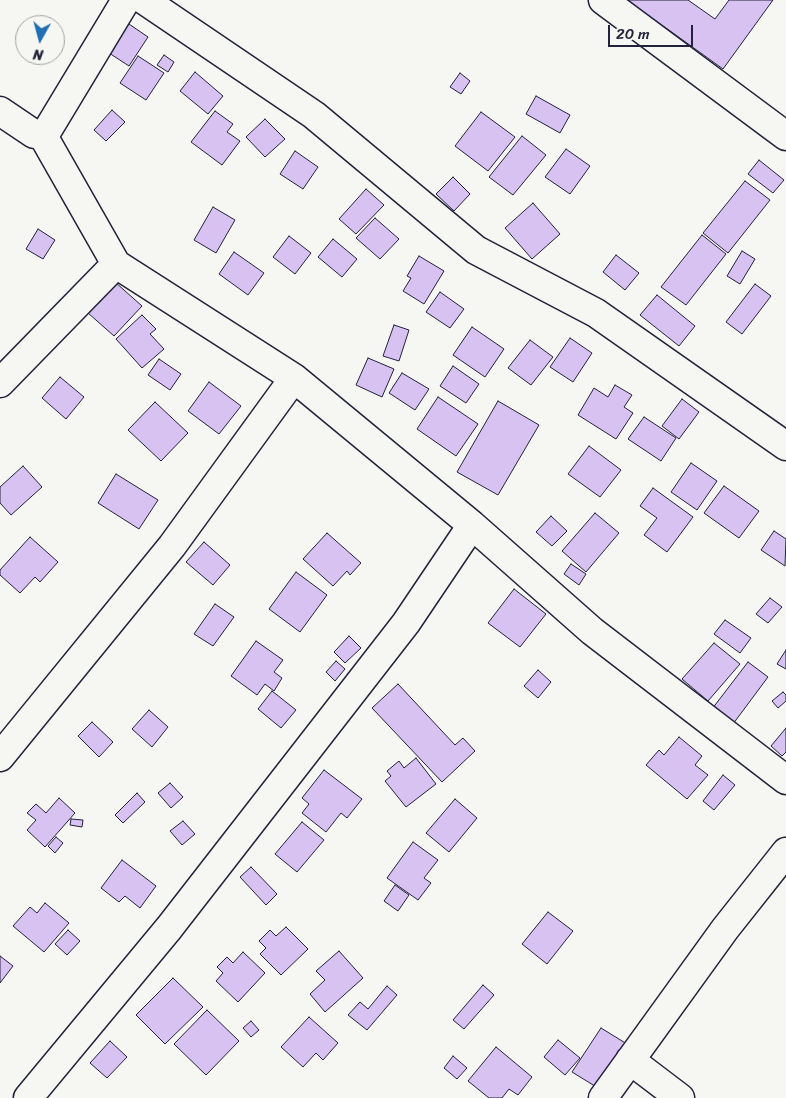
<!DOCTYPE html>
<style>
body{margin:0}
#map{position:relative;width:786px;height:1098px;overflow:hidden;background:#f6f6f2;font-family:Sriracha,sans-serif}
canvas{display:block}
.north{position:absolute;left:15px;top:15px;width:50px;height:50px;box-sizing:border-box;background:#f6f6f2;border:1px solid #a1a1a9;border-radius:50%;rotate:187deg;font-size:14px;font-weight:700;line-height:20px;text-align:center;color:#22223b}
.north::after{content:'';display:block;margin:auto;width:18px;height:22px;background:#1f6fb2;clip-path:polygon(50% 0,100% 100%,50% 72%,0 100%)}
.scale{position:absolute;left:608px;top:25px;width:85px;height:22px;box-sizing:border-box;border:2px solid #22223b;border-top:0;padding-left:6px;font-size:15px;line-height:18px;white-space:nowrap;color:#22223b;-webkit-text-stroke:4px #f6f6f2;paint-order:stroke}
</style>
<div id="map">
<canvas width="786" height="1098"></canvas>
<div class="north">N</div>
<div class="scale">20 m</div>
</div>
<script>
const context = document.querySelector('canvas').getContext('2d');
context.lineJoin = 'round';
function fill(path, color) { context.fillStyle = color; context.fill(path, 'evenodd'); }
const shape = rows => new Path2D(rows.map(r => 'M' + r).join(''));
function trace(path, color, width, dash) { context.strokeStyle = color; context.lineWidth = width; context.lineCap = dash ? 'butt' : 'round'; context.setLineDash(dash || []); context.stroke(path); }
const building = shape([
 [627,0,688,0,715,19,729,0,773,0,723,69,627,0],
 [126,22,148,37,129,66,106,51,126,22],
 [164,55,174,62,168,72,157,65,164,55],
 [138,56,164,73,146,100,120,83,138,56],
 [195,72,223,96,208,114,180,91,195,72],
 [460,73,470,81,461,94,450,87,460,73],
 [536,96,570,115,560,133,526,114,536,96],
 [112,110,125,122,106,141,94,130,112,110],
 [215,111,233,124,227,132,240,141,222,165,191,142,215,111],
 [481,112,515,137,488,171,455,146,481,112],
 [265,119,285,139,265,157,246,137,265,119],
 [522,136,546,155,513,195,489,177,522,136],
 [566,149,590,166,570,194,545,177,566,149],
 [295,151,318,167,303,189,280,174,295,151],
 [759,160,784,180,773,193,748,174,759,160],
 [453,177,470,194,454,211,436,194,453,177],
 [745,181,770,200,728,253,703,233,745,181],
 [366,189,384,205,356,234,339,219,366,189],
 [533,203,560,234,532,259,505,228,533,203],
 [213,207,235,220,216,253,194,240,213,207],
 [375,218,399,239,380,259,356,238,375,218],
 [38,229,55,240,43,259,26,249,38,229],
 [702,235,726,254,686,305,661,287,702,235],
 [289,236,311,253,295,274,273,257,289,236],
 [333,239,357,259,342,277,318,257,333,239],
 [742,251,755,259,740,284,727,276,742,251],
 [234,252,264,273,248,295,219,274,234,252],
 [616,255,639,273,625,290,603,272,616,255],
 [419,256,444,271,424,304,403,291,411,278,407,276,419,256],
 [115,282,142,306,114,336,88,313,115,282],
 [755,284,771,296,742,334,726,322,755,284],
 [440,292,464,309,450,328,426,312,440,292],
 [657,295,695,326,679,346,640,315,657,295],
 [142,315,156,329,150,334,164,349,142,368,116,339,142,315],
 [394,325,409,330,399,361,383,356,394,325],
 [472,327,504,349,485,377,453,355,472,327],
 [570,338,592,353,573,382,550,367,570,338],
 [530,340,553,357,531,385,508,368,530,340],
 [368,358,394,369,382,397,356,385,368,358],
 [159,359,181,374,170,390,148,375,159,359],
 [453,366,479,384,466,403,440,386,453,366],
 [402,373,429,389,415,410,389,393,402,373],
 [60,377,84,397,66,419,42,398,60,377],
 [209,382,241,406,219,434,188,411,209,382],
 [615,385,632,395,624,407,633,413,616,439,578,415,594,388,608,397,615,385],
 [438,397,478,424,456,456,417,429,438,397],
 [682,399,699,412,679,439,662,426,682,399],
 [498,401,539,425,498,495,457,472,498,401],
 [155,402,188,433,161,461,128,430,155,402],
 [644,417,676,438,661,461,628,439,644,417],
 [589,446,621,470,600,497,568,474,589,446],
 [691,463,717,481,697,510,671,492,691,463],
 [23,466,42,487,11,515,0,503,0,487,23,466],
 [116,474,158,500,139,529,98,503,116,474],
 [724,486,759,511,739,538,704,513,724,486],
 [653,488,693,517,667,552,644,535,657,518,640,506,653,488],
 [595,513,619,533,586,572,562,551,595,513],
 [551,516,567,531,552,546,536,532,551,516],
 [774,531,786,539,785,566,761,550,774,531],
 [327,533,361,563,350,575,347,571,333,586,303,559,327,533],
 [30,537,58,562,40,582,35,577,20,593,0,575,0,570,30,537],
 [204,542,230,565,213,585,186,562,204,542],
 [571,564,586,574,579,585,564,574,571,564],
 [296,572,327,595,300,632,269,609,296,572],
 [514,589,546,614,520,647,488,623,514,589],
 [770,598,782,607,768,623,756,614,770,598],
 [215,604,234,617,213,646,194,634,215,604],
 [725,620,751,638,740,653,714,634,725,620],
 [349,636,361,648,345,663,334,652,349,636],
 [256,641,283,660,274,672,282,678,274,691,265,684,257,695,231,676,256,641],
 [714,643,740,664,708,701,682,679,714,643],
 [786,650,786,669,777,664,786,650],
 [336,661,345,669,335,681,326,672,336,661],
 [748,662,768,677,733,724,712,709,748,662],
 [538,670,551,682,538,698,524,686,538,670],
 [398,684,455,745,463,738,475,751,442,782,372,708,398,684],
 [272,691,296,710,281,728,258,709,272,691],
 [783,692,786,695,786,701,778,708,772,701,783,692],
 [149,710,168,727,152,747,132,729,149,710],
 [92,722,113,742,99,757,78,736,92,722],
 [786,728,786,752,782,756,771,746,786,728],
 [679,737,702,756,695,765,708,775,687,799,646,765,659,750,664,755,679,737],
 [416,758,436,784,406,807,385,781,391,776,387,771,399,761,404,768,416,758],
 [324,770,362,799,347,818,341,813,326,832,302,813,309,804,302,798,324,770],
 [723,775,735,785,714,810,703,801,723,775],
 [170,783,183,797,171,808,158,793,170,783],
 [137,793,145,802,123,823,115,815,137,793],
 [59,798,75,813,45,847,27,830,36,820,27,813,36,804,46,813,59,798],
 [455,799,477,818,449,852,426,833,455,799],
 [71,819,83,820,82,827,70,825,71,819],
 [183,821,195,834,182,845,170,831,183,821],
 [302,822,324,840,297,872,275,854,302,822],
 [56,837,63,843,55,853,48,846,56,837],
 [413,842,438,860,424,878,431,883,418,900,387,878,413,842],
 [122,860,156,886,140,908,125,896,119,902,101,888,122,860],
 [251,867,277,894,266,905,240,877,251,867],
 [395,885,409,895,398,911,384,901,395,885],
 [45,903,69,923,44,952,13,926,30,907,37,913,45,903],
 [548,912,573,931,547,964,522,944,548,912],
 [286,927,308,949,281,975,260,954,266,948,259,941,270,930,276,936,286,927],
 [68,930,80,941,67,955,55,944,68,930],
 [339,951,363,978,325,1012,310,994,325,980,316,971,339,951],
 [243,952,265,973,238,1002,216,981,223,973,217,967,227,957,233,963,243,952],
 [0,956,13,966,0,983,0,956],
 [173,978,203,1007,165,1044,136,1015,173,978],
 [483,985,494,995,464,1029,453,1020,483,985],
 [387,986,397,995,367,1030,348,1015,360,1002,368,1009,387,986],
 [207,1010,239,1041,206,1075,174,1044,207,1010],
 [309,1017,338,1043,323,1060,316,1053,303,1067,281,1047,309,1017],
 [251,1021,259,1030,251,1037,243,1028,251,1021],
 [601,1028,627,1044,598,1088,572,1072,601,1028],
 [558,1040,580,1058,565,1075,544,1057,558,1040],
 [110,1041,127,1057,107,1078,90,1063,110,1041],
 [496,1047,532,1077,518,1095,509,1089,502,1098,489,1098,468,1081,496,1047],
 [453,1056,467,1068,457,1079,444,1068,453,1056]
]);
const street = shape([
 [144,0,314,115,476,250,596,313,786,446],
 [603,0,786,136],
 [0,111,34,134,42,134,47,131,126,0],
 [42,134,116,264,294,378,472,525,592,631,786,780],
 [0,383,116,264],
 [0,757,172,546,294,378],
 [630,1060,680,1098],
 [28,1098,169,928,406,623,472,525],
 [603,1098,725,929,786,852]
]);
fill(building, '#d8c2f2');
trace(building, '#22223b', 1);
trace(street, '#22223b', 31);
trace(street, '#f6f6f2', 28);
</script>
